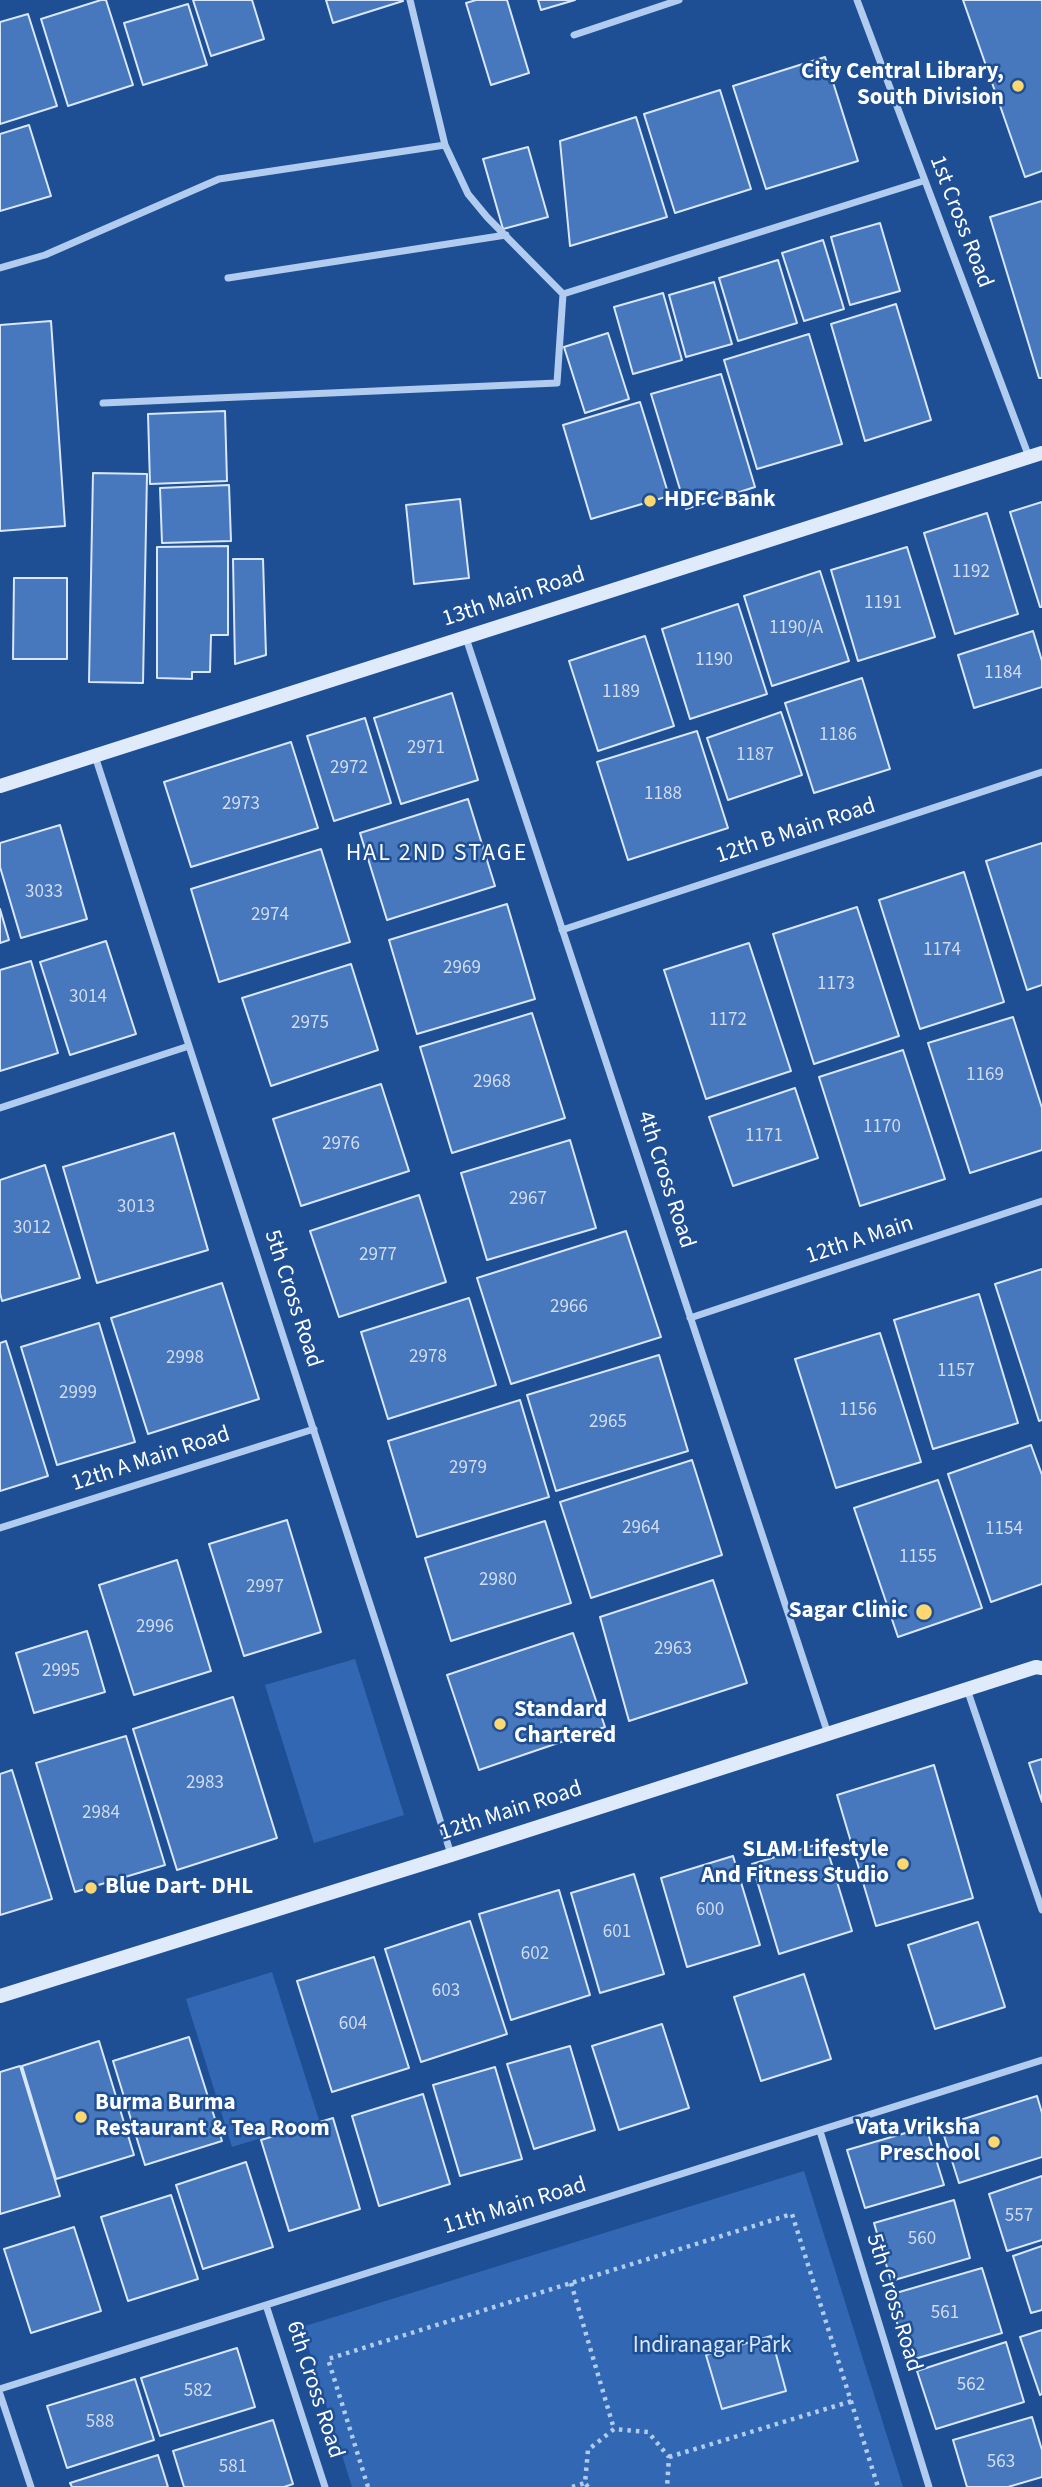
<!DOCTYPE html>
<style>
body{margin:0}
canvas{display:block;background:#1e4f95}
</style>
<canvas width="1042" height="2487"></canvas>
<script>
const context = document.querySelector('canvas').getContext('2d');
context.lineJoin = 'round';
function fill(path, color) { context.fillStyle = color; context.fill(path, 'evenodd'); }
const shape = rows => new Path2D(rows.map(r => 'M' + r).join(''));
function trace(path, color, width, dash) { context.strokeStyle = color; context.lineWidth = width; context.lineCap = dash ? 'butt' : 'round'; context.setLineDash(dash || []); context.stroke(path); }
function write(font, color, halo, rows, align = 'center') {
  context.font = font + ' "Source Sans 3",sans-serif'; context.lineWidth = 5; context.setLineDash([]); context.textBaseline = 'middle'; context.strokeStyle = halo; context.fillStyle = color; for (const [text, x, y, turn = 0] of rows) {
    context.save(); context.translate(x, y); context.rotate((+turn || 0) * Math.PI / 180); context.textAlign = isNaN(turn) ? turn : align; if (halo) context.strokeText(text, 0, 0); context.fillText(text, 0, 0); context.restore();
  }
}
const green = shape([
 [355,1659,404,1815,314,1843,265,1685],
 [272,1972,319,2120,232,2147,186,1999],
 [804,2171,903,2487,352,2487,302,2327]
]);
const building = shape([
 [101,0,106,0,133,85,68,106,41,19,101,0],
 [193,0,252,0,264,39,211,56,193,0],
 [326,0,402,0,403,1,333,23,326,0],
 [476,0,507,0,529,73,491,85,466,3,476,0],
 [538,0,575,0,541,10,538,0],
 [963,0,1042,0,1042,171,1025,177,963,0],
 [188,4,207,65,143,85,124,23,188,4],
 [28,14,57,106,0,124,0,22,28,14],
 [825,57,858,161,766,189,733,86,825,57],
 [720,90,751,189,675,213,644,114,720,90],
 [636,117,667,217,570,246,560,141,636,117],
 [29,125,51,196,0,211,0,134,29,125],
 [528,147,548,217,503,229,483,159,528,147],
 [1042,201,1042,378,1039,378,990,217,1042,201],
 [880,223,900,291,850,305,831,237,880,223],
 [823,240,844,309,804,321,782,253,823,240],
 [778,260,797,323,738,341,719,278,778,260],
 [714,282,732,344,686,357,669,295,714,282],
 [663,293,682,360,633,374,614,307,663,293],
 [896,304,931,420,865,441,831,324,896,304],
 [51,321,65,526,0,531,0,325,51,321],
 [608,333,629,399,585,413,564,347,608,333],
 [809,334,842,444,757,469,724,360,809,334],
 [721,374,755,487,686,509,651,394,721,374],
 [640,402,669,496,591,519,563,425,640,402],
 [225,411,227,481,150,484,148,414,225,411],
 [93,473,147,474,143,683,89,682,93,473],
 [229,485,231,541,162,543,160,488,229,485],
 [460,499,469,578,414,584,406,505,460,499],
 [1042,502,1042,607,1040,607,1010,512,1042,502],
 [987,513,1018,614,955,634,924,533,987,513],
 [228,546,228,635,211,635,210,672,192,672,192,679,157,678,157,547,228,546],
 [907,547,935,637,858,661,831,570,907,547],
 [233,559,263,559,266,655,235,664,233,559],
 [820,571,849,661,772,686,744,596,820,571],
 [14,578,67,578,67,659,13,659,14,578],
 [738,604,767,694,690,719,662,629,738,604],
 [1033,631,1042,661,1042,687,974,708,958,655,1033,631],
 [645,636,674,726,598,751,569,661,645,636],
 [862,678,890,769,814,793,785,703,862,678],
 [452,693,478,780,401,804,374,718,452,693],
 [781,712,802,775,728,800,707,738,781,712],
 [365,718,391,803,334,821,307,736,365,718],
 [697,731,728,828,628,860,597,762,697,731],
 [291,742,318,828,191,867,164,782,291,742],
 [468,799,495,886,387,920,360,833,468,799],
 [60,825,87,919,21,938,0,867,0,843,60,825],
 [1042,843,1042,985,1027,990,986,861,1042,843],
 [321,849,350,942,219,982,191,889,321,849],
 [964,872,1004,1002,920,1029,879,900,964,872],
 [507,904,535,999,417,1034,389,940,507,904],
 [857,907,899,1036,814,1064,773,934,857,907],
 [0,909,9,940,0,943,0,909],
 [106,941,136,1034,70,1055,40,962,106,941],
 [749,943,791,1071,706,1099,664,970,749,943],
 [31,961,58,1053,0,1071,0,970,31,961],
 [351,964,378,1050,271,1086,242,998,351,964],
 [532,1013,565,1118,452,1153,420,1047,532,1013],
 [1013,1017,1042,1108,1042,1150,970,1173,928,1043,1013,1017],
 [903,1050,945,1179,860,1206,819,1077,903,1050],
 [381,1084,409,1171,301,1206,273,1119,381,1084],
 [795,1088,818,1158,733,1186,709,1117,795,1088],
 [174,1133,208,1250,97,1283,63,1167,174,1133],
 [570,1140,596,1228,487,1260,461,1173,570,1140],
 [45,1165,80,1278,2,1301,0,1293,0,1180,45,1165],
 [419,1195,446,1282,339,1317,310,1231,419,1195],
 [626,1231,661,1337,511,1384,477,1278,626,1231],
 [1042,1269,1042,1420,1039,1421,995,1284,1042,1269],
 [222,1283,259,1399,148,1434,111,1318,222,1283],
 [979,1294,1018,1423,933,1449,894,1320,979,1294],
 [469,1298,496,1385,388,1419,361,1332,469,1298],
 [99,1323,135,1442,57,1465,21,1347,99,1323],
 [880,1333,921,1462,836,1488,795,1359,880,1333],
 [6,1341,48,1476,0,1491,0,1343,6,1341],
 [659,1355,688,1451,556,1491,527,1395,659,1355],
 [520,1400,549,1497,417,1537,388,1441,520,1400],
 [1031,1445,1042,1475,1042,1584,991,1602,948,1474,1031,1445],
 [692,1460,722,1555,591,1598,560,1502,692,1460],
 [938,1480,982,1608,898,1637,854,1508,938,1480],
 [287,1520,321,1632,244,1656,209,1544,287,1520],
 [545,1521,571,1603,451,1641,425,1558,545,1521],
 [177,1560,211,1671,134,1695,99,1585,177,1560],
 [713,1580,747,1683,629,1721,600,1617,713,1580],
 [87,1631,105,1692,34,1713,16,1653,87,1631],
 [573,1633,605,1727,479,1770,447,1675,573,1633],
 [233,1697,277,1838,177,1870,133,1729,233,1697],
 [126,1736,165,1865,75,1892,36,1763,126,1736],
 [1042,1759,1042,1802,1029,1763,1042,1759],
 [934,1765,973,1898,876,1926,837,1795,934,1765],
 [12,1770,52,1899,0,1915,0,1774,12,1770],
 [825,1842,852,1931,779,1954,752,1864,825,1842],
 [733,1856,760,1945,687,1967,661,1878,733,1856],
 [634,1874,664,1974,600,1993,571,1893,634,1874],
 [559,1890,590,1995,511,2020,479,1914,559,1890],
 [470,1921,507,2034,421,2062,385,1949,470,1921],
 [978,1922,1005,2007,935,2029,908,1945,978,1922],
 [374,1957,409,2068,332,2092,297,1981,374,1957],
 [804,1974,831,2059,761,2081,734,1997,804,1974],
 [662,2024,689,2108,619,2130,592,2046,662,2024],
 [189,2037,222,2141,145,2165,113,2061,189,2037],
 [99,2041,134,2155,56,2179,22,2066,99,2041],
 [570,2046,595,2130,534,2149,507,2064,570,2046],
 [20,2066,60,2196,0,2214,0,2072,20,2066],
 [495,2067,522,2159,460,2176,433,2085,495,2067],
 [423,2094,450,2184,379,2206,352,2116,423,2094],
 [1037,2096,1042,2113,1042,2157,959,2183,941,2126,1037,2096],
 [333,2118,360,2209,289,2231,261,2140,333,2118],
 [926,2127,944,2185,865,2208,847,2150,926,2127],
 [246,2162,273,2247,203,2269,176,2185,246,2162],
 [1042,2176,1042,2240,1007,2251,989,2194,1042,2176],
 [171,2195,198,2279,128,2301,101,2217,171,2195],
 [954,2200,970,2258,891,2281,874,2223,954,2200],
 [74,2227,101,2311,31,2333,4,2249,74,2227],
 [1042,2246,1042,2310,1031,2313,1013,2256,1042,2246],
 [982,2268,1002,2333,908,2361,889,2295,982,2268],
 [1042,2330,1042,2394,1040,2395,1020,2337,1042,2330],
 [771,2336,786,2391,722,2409,706,2355,771,2336],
 [1006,2342,1024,2402,936,2429,917,2371,1006,2342],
 [237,2348,255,2407,160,2436,141,2378,237,2348],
 [135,2379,154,2440,67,2468,47,2406,135,2379],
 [1032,2417,1042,2450,1042,2477,1008,2487,967,2487,953,2440,1032,2417],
 [273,2420,293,2484,284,2487,184,2487,173,2451,273,2420],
 [158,2455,168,2487,72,2487,70,2483,158,2455]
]);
const path = shape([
 [571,2283,614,2429],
 [669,2457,852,2401],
 [368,2487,328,2359,792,2214,878,2487],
 [572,2487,585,2483],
 [588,2487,585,2483,588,2450,614,2429,648,2432,669,2457,667,2487]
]);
const street = shape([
 [410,0,445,145,468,194,487,217,563,294,923,181],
 [857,0,1029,457],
 [574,35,679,0],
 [0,268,45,255,219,179,445,145],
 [228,278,506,235],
 [103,403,557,383,563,294],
 [466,638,828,1734],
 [95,756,451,1854],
 [562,930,1042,772],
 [0,1108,189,1046],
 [690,1318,1042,1201],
 [0,1528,314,1429],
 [967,1689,1042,1910],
 [820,2131,929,2487],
 [266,2305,325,2487],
 [0,2389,1042,2060],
 [0,2394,31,2487]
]);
const secondary = shape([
 [0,786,1042,453],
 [0,1996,451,1855,1036,1667,1042,1668]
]);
const markers = [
 [1018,86,7,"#fdd871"],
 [650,501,7,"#fdd871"],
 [924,1612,9,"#fdd871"],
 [500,1724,7,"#fdd871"],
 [903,1864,7,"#fdd871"],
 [91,1888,7,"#fdd871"],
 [81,2117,7,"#fdd871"],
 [994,2142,7,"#fdd871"]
];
const numberNames = [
 ["1192",971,573],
 ["1191",883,604],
 ["1190/A",796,629],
 ["1190",714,661],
 ["1184",1003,674],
 ["1189",621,693],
 ["1186",838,736],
 ["2971",426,749],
 ["1187",755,756],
 ["2972",349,769],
 ["1188",663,795],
 ["2973",241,805],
 ["3033",44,893],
 ["2974",270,916],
 ["1174",942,951],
 ["2969",462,969],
 ["1173",836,985],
 ["3014",88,998],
 ["1172",728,1021],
 ["2975",310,1024],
 ["1169",985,1076],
 ["2968",492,1083],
 ["1170",882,1128],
 ["1171",764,1137],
 ["2976",341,1145],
 ["2967",528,1200],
 ["3013",136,1208],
 ["3012",32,1229],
 ["2977",378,1256],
 ["2966",569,1308],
 ["2978",428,1358],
 ["2998",185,1359],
 ["1157",956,1372],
 ["2999",78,1394],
 ["1156",858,1411],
 ["2965",608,1423],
 ["2979",468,1469],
 ["2964",641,1529],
 ["1154",1004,1530],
 ["1155",918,1558],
 ["2980",498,1581],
 ["2997",265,1588],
 ["2996",155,1628],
 ["2963",673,1650],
 ["2995",61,1672],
 ["2983",205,1784],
 ["2984",101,1814],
 ["600",710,1911],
 ["601",617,1933],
 ["602",535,1955],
 ["603",446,1992],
 ["604",353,2025],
 ["557",1019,2217],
 ["560",922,2240],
 ["561",945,2314],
 ["562",971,2386],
 ["582",198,2392],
 ["588",100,2423],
 ["563",1001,2463],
 ["581",233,2468]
];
const poiNames = [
 ["City Central Library,",1004,73],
 ["South Division",1004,99],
 ["HDFC Bank",664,501,"left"],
 ["Sagar Clinic",908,1612],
 ["Standard",514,1711,"left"],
 ["Chartered",514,1737,"left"],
 ["SLAM Lifestyle",889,1851],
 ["And Fitness Studio",889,1877],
 ["Blue Dart- DHL",105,1888,"left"],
 ["Burma Burma",95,2104,"left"],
 ["Restaurant & Tea Room",95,2130,"left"],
 ["Vata Vriksha",980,2129],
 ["Preschool",980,2155]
];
const streetNames = [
 ["1st Cross Road",960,222,69],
 ["13th Main Road",514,598,-18],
 ["12th B Main Road",796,832,-18],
 ["4th Cross Road",665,1180,72],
 ["12th A Main",860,1241,-18],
 ["5th Cross Road",292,1299,72],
 ["12th A Main Road",151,1460,-18],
 ["12th Main Road",511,1812,-18],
 ["11th Main Road",515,2207,-17],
 ["5th Cross Road",893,2303,73],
 ["6th Cross Road",314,2390,72]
];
const parkNames = [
 ["Indiranagar Park",712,2347]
];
const neighbourhoodNames = [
 ["HAL 2ND STAGE",437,855]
];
fill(green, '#3268b3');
fill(building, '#4777bc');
trace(building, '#d8e7fa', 2);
trace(path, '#b1ccef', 4.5, [3.5, 5]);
trace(street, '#b1ccef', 7);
trace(secondary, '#dfeafb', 14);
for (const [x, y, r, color] of markers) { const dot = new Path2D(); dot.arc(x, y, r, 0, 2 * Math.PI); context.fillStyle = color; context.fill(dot); trace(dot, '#1e4f95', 2.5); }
write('19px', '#d1ddee', null, numberNames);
write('bold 23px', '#fff', '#1e4f95', poiNames, 'right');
write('23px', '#fff', '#1e4f95', streetNames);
write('23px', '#d8e7fa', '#1e4f95', parkNames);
context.letterSpacing = '2px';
write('24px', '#fff', '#1e4f95', neighbourhoodNames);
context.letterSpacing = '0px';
</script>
